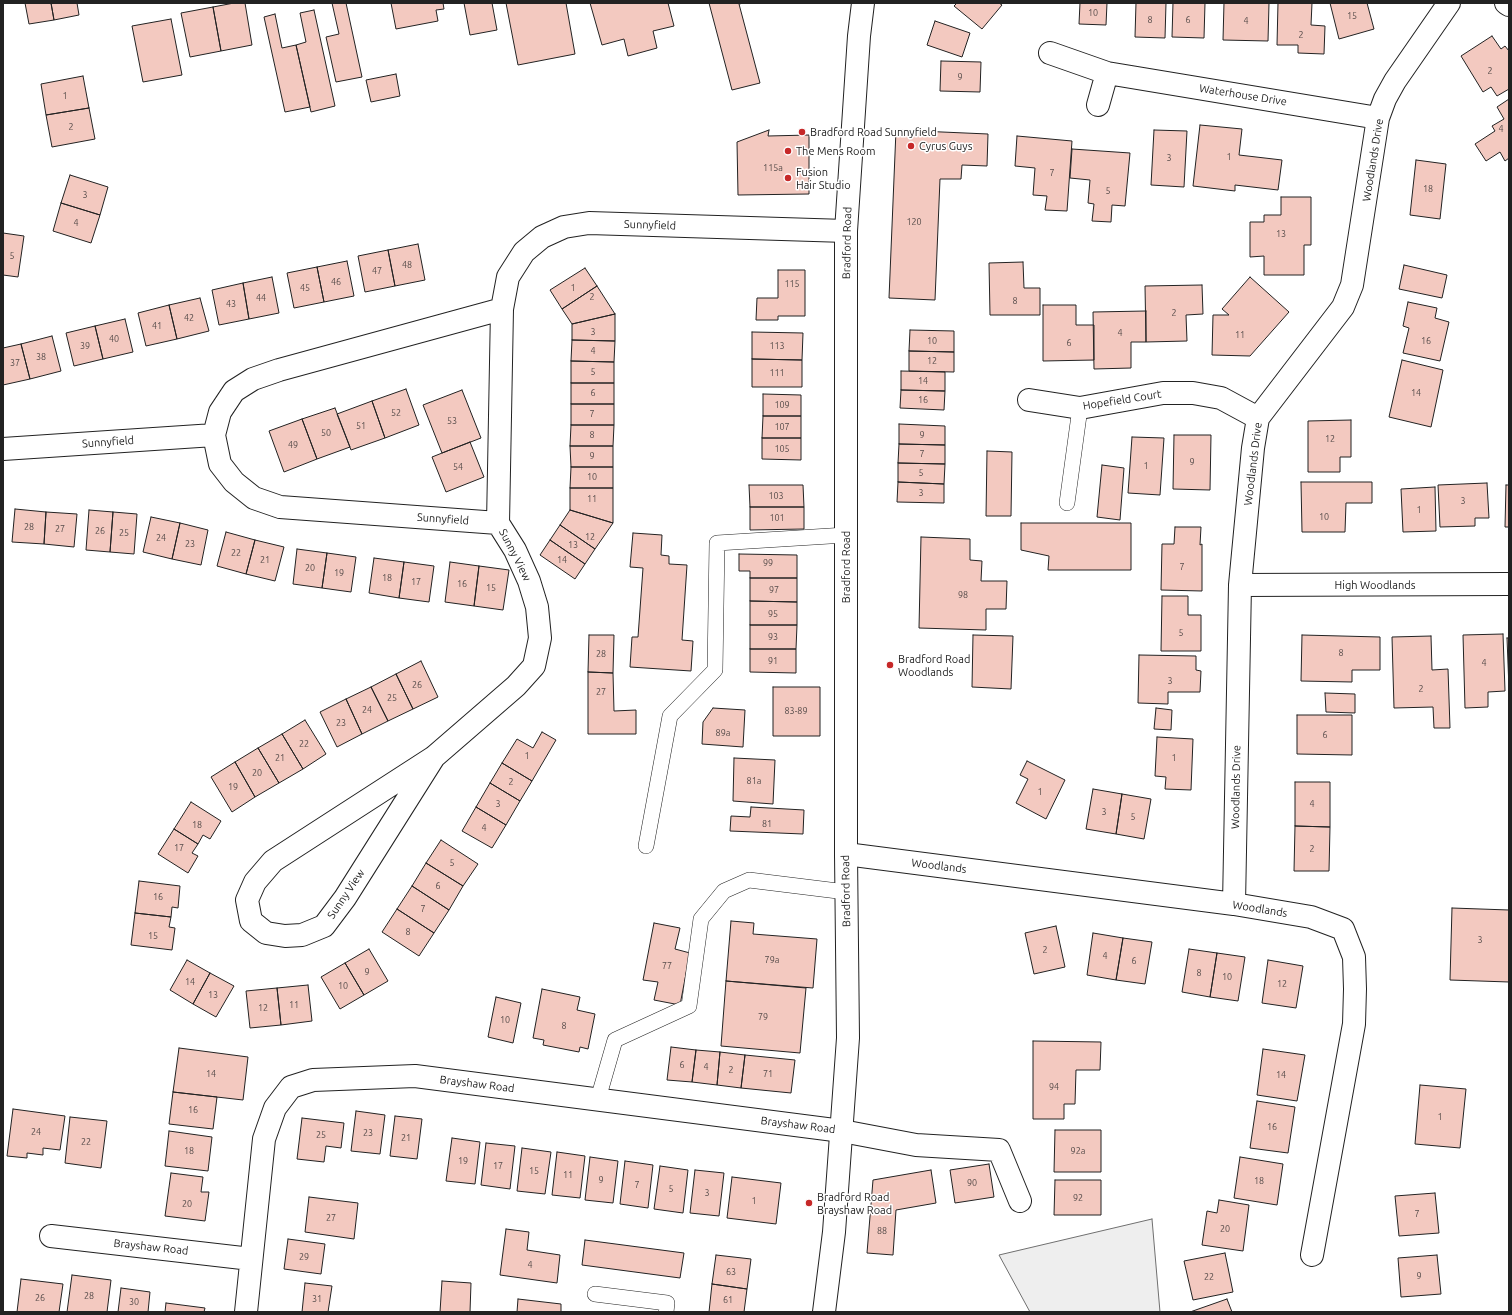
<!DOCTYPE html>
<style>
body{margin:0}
#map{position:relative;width:1512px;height:1315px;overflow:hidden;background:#fff;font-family:Ubuntu,sans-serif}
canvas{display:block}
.frame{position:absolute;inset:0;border:4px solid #222;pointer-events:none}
</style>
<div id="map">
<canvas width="1512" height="1315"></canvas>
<div class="frame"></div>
</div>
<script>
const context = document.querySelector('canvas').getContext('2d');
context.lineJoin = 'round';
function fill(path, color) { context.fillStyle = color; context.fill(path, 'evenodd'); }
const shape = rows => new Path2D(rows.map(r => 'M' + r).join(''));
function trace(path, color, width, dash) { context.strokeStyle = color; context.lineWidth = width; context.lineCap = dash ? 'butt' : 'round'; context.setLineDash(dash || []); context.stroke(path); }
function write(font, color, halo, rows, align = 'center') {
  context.font = font + ' Ubuntu,sans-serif'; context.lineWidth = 3; context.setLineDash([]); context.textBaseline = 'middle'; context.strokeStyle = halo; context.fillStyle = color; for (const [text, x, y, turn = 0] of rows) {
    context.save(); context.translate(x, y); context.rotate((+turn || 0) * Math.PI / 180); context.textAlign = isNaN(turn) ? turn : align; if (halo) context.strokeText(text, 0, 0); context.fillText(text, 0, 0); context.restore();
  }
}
const green = shape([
 [1152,1219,1160,1312,1030,1312,999,1255,1152,1219]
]);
const building = shape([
 [25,3,51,3,54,20,29,24,25,3],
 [51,3,77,3,79,15,54,20,51,3],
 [234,3,245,3,252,45,221,51,213,7,234,3],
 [332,3,346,3,362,77,336,82,326,37,339,34,332,3],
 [391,3,443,3,444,9,436,10,438,21,396,29,391,3],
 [464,3,492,3,497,30,470,35,464,3],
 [506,3,566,3,575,54,518,65,506,3],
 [590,3,668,3,674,26,653,31,657,48,628,56,624,39,602,45,590,3],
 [709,3,744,3,739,4,760,83,732,90,709,3],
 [957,3,999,3,1002,5,982,29,954,6,957,3],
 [1080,3,1107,3,1106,25,1079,24,1080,3],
 [1136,3,1166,3,1165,38,1135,37,1136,3],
 [1173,3,1205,3,1204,38,1172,37,1173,3],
 [1224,3,1269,3,1268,41,1223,40,1224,3],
 [1278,3,1312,3,1311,25,1325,26,1324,54,1298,53,1298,45,1277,45,1278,3],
 [1330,3,1367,3,1374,29,1339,39,1330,3],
 [213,7,221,51,190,57,181,13,213,7],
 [314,10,335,106,311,112,296,45,306,42,300,13,314,10],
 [275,14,282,48,296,45,310,107,285,112,264,17,275,14],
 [171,19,182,75,143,82,132,26,171,19],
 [935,21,970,33,962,57,927,45,935,21],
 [1492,36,1501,49,1505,46,1509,51,1509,89,1497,96,1491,87,1483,92,1461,56,1492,36],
 [941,61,981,62,980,92,940,91,941,61],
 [396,74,400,96,371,102,366,80,396,74],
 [83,76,89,108,46,115,41,84,83,76],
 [1509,99,1509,158,1505,161,1500,152,1486,161,1475,144,1495,131,1492,126,1504,119,1497,107,1509,99],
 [89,108,95,139,52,147,46,115,89,108],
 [1200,125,1242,129,1239,155,1282,160,1278,190,1235,185,1235,191,1193,186,1200,125],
 [769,130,768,136,809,135,809,194,738,195,737,142,769,130],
 [896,130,988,134,987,166,962,165,961,179,940,179,935,300,889,298,896,130],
 [1154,130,1187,131,1184,187,1151,185,1154,130],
 [1017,136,1072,141,1067,211,1045,210,1047,196,1033,195,1035,168,1015,166,1017,136],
 [1072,149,1130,153,1125,206,1112,205,1111,222,1092,221,1094,204,1088,203,1090,180,1070,178,1072,149],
 [1416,160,1446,164,1440,219,1410,215,1416,160],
 [70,175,108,187,100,215,61,203,70,175],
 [1281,197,1311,197,1311,245,1304,245,1304,275,1264,275,1264,256,1250,257,1250,222,1264,222,1264,215,1281,215,1281,197],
 [61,203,100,215,91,243,53,231,61,203],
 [3,233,24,236,18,277,3,275,3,233],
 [418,244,425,280,395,286,388,250,418,244],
 [388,250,395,286,365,292,358,256,388,250],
 [347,261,354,296,324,302,317,267,347,261],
 [1023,262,1024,288,1040,288,1040,315,990,315,989,263,1023,262],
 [1404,265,1447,275,1442,298,1399,289,1404,265],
 [317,267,324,302,294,308,287,273,317,267],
 [585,268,597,286,562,309,550,290,585,268],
 [778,270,805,270,805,316,778,316,778,320,756,320,757,298,778,298,778,270],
 [272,277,279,313,249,319,243,283,272,277],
 [1250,277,1289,312,1250,356,1212,355,1213,315,1229,315,1222,309,1250,277],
 [243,283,249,319,219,325,212,290,243,283],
 [1202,285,1203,314,1186,315,1187,341,1146,342,1145,286,1202,285],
 [597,286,615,314,572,324,562,309,597,286],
 [200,298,209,331,177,339,169,305,200,298],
 [1408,302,1437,308,1435,318,1449,322,1440,361,1403,353,1409,328,1403,326,1408,302],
 [169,305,177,339,146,346,138,313,169,305],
 [1043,305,1076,305,1076,325,1094,325,1094,360,1043,361,1043,305],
 [1146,311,1146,342,1131,342,1131,368,1094,369,1093,312,1146,311],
 [615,314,615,341,572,340,572,324,615,314],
 [125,319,133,352,103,359,95,326,125,319],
 [95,326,103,359,74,366,66,333,95,326],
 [910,330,954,331,954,352,909,351,910,330],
 [752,332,803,333,802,360,752,359,752,332],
 [52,336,61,371,30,379,21,344,52,336],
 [572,340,615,341,614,362,571,361,572,340],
 [21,344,30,379,3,385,3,348,21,344],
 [909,351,954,352,954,372,909,371,909,351],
 [752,359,802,360,802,387,752,387,752,359],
 [1402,360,1443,370,1431,427,1389,417,1402,360],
 [571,361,614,362,614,383,571,383,571,361],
 [901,371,945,372,945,391,901,390,901,371],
 [571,383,614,383,614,404,571,404,571,383],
 [406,389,419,425,385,438,372,401,406,389],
 [462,390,481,438,442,453,423,405,462,390],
 [901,390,945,391,944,410,900,408,901,390],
 [763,394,801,395,801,416,763,416,763,394],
 [372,401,385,438,351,450,337,414,372,401],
 [571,404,614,404,614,425,571,425,571,404],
 [335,408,350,447,317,459,302,419,335,408],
 [763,416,801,416,801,438,762,438,763,416],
 [302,419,317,459,284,472,269,431,302,419],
 [1351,420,1351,457,1340,457,1340,472,1308,472,1308,421,1351,420],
 [899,424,945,426,945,445,899,444,899,424],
 [571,425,614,425,613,446,570,446,571,425],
 [1174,435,1211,435,1210,490,1173,489,1174,435],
 [1132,437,1164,438,1160,495,1128,493,1132,437],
 [762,438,801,438,801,460,762,459,762,438],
 [470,442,484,477,446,492,432,457,470,442],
 [899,444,945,445,945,464,898,463,899,444],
 [570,446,613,446,613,467,571,467,570,446],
 [987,451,1012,452,1011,516,986,516,987,451],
 [898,463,945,464,944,484,898,482,898,463],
 [1102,465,1124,468,1120,520,1097,517,1102,465],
 [571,467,613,467,613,488,570,488,571,467],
 [898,482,944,484,944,503,897,502,898,482],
 [1301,482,1372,482,1372,503,1346,503,1345,532,1302,532,1301,482],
 [1487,483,1489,518,1475,518,1475,526,1440,527,1438,485,1487,483],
 [749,485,803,485,804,507,750,507,749,485],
 [1506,485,1509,485,1509,527,1505,527,1506,485],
 [1435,487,1436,531,1403,532,1401,489,1435,487],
 [570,488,613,488,613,523,570,510,570,488],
 [750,507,804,507,804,529,750,530,750,507],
 [15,509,46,512,44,544,12,542,15,509],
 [89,510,113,512,110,552,86,550,89,510],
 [570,510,613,523,595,549,560,525,570,510],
 [46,512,77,514,74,547,44,544,46,512],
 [113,512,137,514,134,554,110,552,113,512],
 [151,517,180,523,172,559,143,552,151,517],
 [180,523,208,530,201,565,172,559,180,523],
 [1021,523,1131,523,1131,570,1048,570,1049,556,1021,550,1021,523],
 [560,525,595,549,585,564,550,540,560,525],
 [1175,527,1201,527,1200,545,1202,544,1202,591,1161,590,1162,544,1174,544,1175,527],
 [226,532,255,540,246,574,217,566,226,532],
 [633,533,662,535,661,555,669,556,669,564,687,565,682,640,693,641,691,671,630,667,632,637,638,637,643,568,630,567,633,533],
 [921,537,970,539,970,560,982,561,981,581,1007,581,1006,609,986,609,986,630,919,628,921,537],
 [255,540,284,547,275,581,246,574,255,540],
 [550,540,585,564,575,579,540,555,550,540],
 [297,549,327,553,322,588,293,584,297,549],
 [327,553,356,557,351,592,322,588,327,553],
 [739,554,797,555,797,578,750,578,750,571,739,571,739,554],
 [374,558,404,562,399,598,369,593,374,558],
 [404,562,434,566,429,602,399,598,404,562],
 [450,562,479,566,474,606,445,602,450,562],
 [479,566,509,570,503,610,474,606,479,566],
 [750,578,797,578,797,602,750,601,750,578],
 [1162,596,1188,596,1188,615,1201,615,1201,651,1161,651,1162,596],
 [750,601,797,602,797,625,750,625,750,601],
 [750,625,797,625,796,649,750,649,750,625],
 [1503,634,1505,691,1488,692,1488,707,1465,708,1463,635,1503,634],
 [589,635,614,635,613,673,588,672,589,635],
 [973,635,1013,636,1011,689,972,687,973,635],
 [1302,635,1380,637,1380,670,1352,670,1352,682,1301,681,1302,635],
 [1431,636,1432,670,1448,669,1450,728,1434,728,1433,707,1394,708,1392,637,1431,636],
 [1507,638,1509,638,1509,689,1507,638],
 [750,649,796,649,796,673,750,672,750,649],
 [1139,655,1196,656,1196,670,1201,671,1200,692,1168,692,1168,704,1138,703,1139,655],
 [421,661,438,697,413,709,396,674,421,661],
 [588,672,613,673,614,711,636,710,636,734,588,734,588,672],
 [396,674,413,709,388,721,371,687,396,674],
 [371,687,388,721,362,734,346,699,371,687],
 [773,687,820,687,820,736,773,736,773,687],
 [1325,693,1355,694,1355,713,1326,712,1325,693],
 [346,699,362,734,337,747,320,712,346,699],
 [713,708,745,710,743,747,702,744,703,722,713,708],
 [1156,708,1172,710,1171,730,1154,729,1156,708],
 [1297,715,1352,715,1352,755,1297,754,1297,715],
 [305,720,326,754,303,769,282,734,305,720],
 [542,732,556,740,532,781,502,763,517,739,533,748,542,732],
 [282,734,303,769,279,783,258,748,282,734],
 [1157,737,1193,739,1191,790,1165,789,1166,777,1155,776,1157,737],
 [258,748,279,783,255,797,235,762,258,748],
 [734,758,775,760,773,804,733,801,734,758],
 [1027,761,1065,780,1046,819,1016,803,1028,779,1020,775,1027,761],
 [235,762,255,797,232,812,211,777,235,762],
 [502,763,532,781,520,801,490,783,502,763],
 [1295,782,1330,782,1330,827,1295,826,1295,782],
 [490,783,520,801,506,825,476,807,490,783],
 [1093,789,1122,794,1116,834,1086,829,1093,789],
 [1122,794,1151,799,1144,839,1116,834,1122,794],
 [191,802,221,821,210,839,203,835,198,844,174,829,191,802],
 [476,807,506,825,492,848,462,831,476,807],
 [751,807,804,810,803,834,730,831,731,816,750,817,751,807],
 [1295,826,1330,827,1329,871,1294,871,1295,826],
 [174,829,198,844,192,853,198,856,188,873,158,854,174,829],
 [441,840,478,864,463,886,426,863,441,840],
 [426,863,463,886,449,910,412,886,426,863],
 [139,881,180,886,178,908,172,907,171,917,135,913,139,881],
 [412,886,449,910,434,933,397,909,412,886],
 [1452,908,1509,910,1509,982,1450,980,1452,908],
 [397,909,434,933,419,956,382,932,397,909],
 [135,913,171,917,169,927,175,928,172,950,131,945,135,913],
 [731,921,754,923,753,934,817,939,813,988,726,981,731,921],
 [654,923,680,928,675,949,690,953,680,1005,654,1000,658,982,643,980,654,923],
 [1056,926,1065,967,1034,974,1025,933,1056,926],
 [1093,933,1123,938,1116,980,1087,975,1093,933],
 [1123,938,1152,942,1145,984,1116,980,1123,938],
 [369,949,388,981,364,995,345,963,369,949],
 [1189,949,1217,953,1210,997,1182,992,1189,949],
 [1217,953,1245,957,1238,1001,1210,997,1217,953],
 [187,960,210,973,193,1004,170,990,187,960],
 [1268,960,1303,966,1296,1008,1262,1003,1268,960],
 [345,963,364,995,340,1009,321,977,345,963],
 [210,973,234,986,216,1017,193,1004,210,973],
 [726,981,806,988,800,1053,721,1046,726,981],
 [308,985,312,1021,281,1025,277,988,308,985],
 [277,988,281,1025,250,1028,246,991,277,988],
 [542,989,580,997,577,1010,595,1014,588,1049,580,1047,579,1052,543,1045,544,1040,533,1038,542,989],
 [496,997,521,1003,513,1043,488,1037,496,997],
 [1033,1041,1101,1042,1100,1070,1076,1070,1075,1104,1064,1104,1064,1119,1033,1119,1033,1041],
 [671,1047,696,1050,692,1082,667,1080,671,1047],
 [179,1048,248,1057,243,1100,173,1092,179,1048],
 [1263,1049,1305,1055,1297,1101,1257,1095,1263,1049],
 [696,1050,720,1052,717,1085,692,1082,696,1050],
 [720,1052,745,1055,741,1088,717,1085,720,1052],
 [745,1055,795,1060,791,1093,741,1088,745,1055],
 [1420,1085,1466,1089,1460,1148,1415,1144,1420,1085],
 [173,1092,217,1097,213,1129,169,1124,173,1092],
 [1257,1101,1295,1107,1288,1153,1250,1148,1257,1101],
 [13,1109,65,1116,60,1150,43,1148,43,1155,27,1153,27,1158,7,1156,13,1109],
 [356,1111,385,1115,380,1154,351,1151,356,1111],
 [395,1116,422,1119,417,1159,390,1156,395,1116],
 [70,1117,107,1121,101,1168,65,1163,70,1117],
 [302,1118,344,1123,341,1148,326,1146,324,1162,297,1159,302,1118],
 [1055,1130,1101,1130,1101,1172,1054,1172,1055,1130],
 [169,1131,212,1137,208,1171,165,1166,169,1131],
 [452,1138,480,1142,475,1184,446,1181,452,1138],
 [486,1143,515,1146,510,1189,481,1185,486,1143],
 [522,1148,551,1152,545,1194,517,1191,522,1148],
 [557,1152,585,1156,580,1198,552,1195,557,1152],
 [590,1157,618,1161,613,1203,585,1200,590,1157],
 [1240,1157,1283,1164,1277,1205,1234,1198,1240,1157],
 [625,1161,653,1165,648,1208,620,1204,625,1161],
 [989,1164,994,1197,955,1203,950,1170,989,1164],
 [660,1166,688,1170,683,1213,654,1209,660,1166],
 [695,1170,724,1173,719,1216,690,1213,695,1170],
 [931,1170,936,1203,896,1210,893,1255,867,1253,873,1180,931,1170],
 [171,1173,203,1177,201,1192,209,1192,205,1221,165,1216,171,1173],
 [732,1177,781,1183,776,1224,727,1218,732,1177],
 [1055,1180,1101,1180,1101,1215,1054,1215,1055,1180],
 [1435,1193,1439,1233,1399,1236,1395,1196,1435,1193],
 [309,1197,358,1203,354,1239,305,1232,309,1197],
 [1219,1200,1249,1205,1243,1251,1202,1245,1207,1211,1217,1213,1219,1200],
 [506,1229,529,1232,527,1250,560,1255,557,1283,500,1275,506,1229],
 [288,1239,325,1244,321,1274,284,1269,288,1239],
 [585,1240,684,1253,680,1278,582,1265,585,1240],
 [1225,1253,1233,1292,1193,1300,1184,1261,1225,1253],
 [716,1255,751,1259,747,1289,712,1284,716,1255],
 [1437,1255,1441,1294,1401,1297,1398,1258,1437,1255],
 [72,1275,111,1280,107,1312,67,1312,72,1275],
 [21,1279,63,1284,59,1312,17,1312,21,1279],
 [442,1281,471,1283,470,1312,440,1312,442,1281],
 [305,1283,332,1286,328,1312,302,1312,305,1283],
 [712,1284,747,1289,744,1312,709,1312,712,1284],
 [121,1288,150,1292,148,1312,118,1312,121,1288],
 [518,1299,561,1304,561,1312,517,1312,518,1299],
 [1227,1299,1232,1312,1190,1312,1227,1299],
 [166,1303,205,1308,204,1312,165,1312,166,1303]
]);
const lane = shape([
 [1067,503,1080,408],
 [646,846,670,716,715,670,717,543,846,535],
 [598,1099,615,1040,689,1006,701,919,724,891,749,880,846,892],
 [595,1294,667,1303,666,1312]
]);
const street = shape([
 [1506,3,1509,5],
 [1050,53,1107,73,1378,118],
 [1098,105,1107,73],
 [502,309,279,370,253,379,234,391,220,412,214,435,220,464,234,482,254,498,280,507,498,523,502,309,508,277,524,252,542,237,564,227,589,223,846,231],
 [1029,400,1080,408,1163,393,1193,393,1221,398,1258,418],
 [3,449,214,435],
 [1240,585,1509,584],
 [434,757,345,898,324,926,302,935,285,936,266,933,251,921,247,900,255,882,273,861,434,757,516,686,534,666,540,638,537,607,529,581,515,550,498,523],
 [846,854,1234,904,1311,917,1343,929,1354,957,1355,989,1354,1024,1312,1255],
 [1234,904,1240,585,1253,448,1258,418,1343,307,1352,285,1378,118,1385,99,1395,81,1449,3],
 [51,1236,251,1259],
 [246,1312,264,1139,275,1108,291,1087,313,1080,415,1076,842,1131,916,1145,999,1150,1020,1201]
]);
const primary = shape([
 [824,1312,834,1232,848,1038,846,854,846,231,859,36,863,3]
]);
const markers = [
 [802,132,4,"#c62828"],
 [911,146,4,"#c62828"],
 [788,151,4,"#c62828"],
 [788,178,4,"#c62828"],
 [890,665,4,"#c62828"],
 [809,1203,4,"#c62828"]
];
const numberNames = [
 ["10",1093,13],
 ["15",1352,16],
 ["8",1150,20],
 ["6",1188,20],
 ["4",1246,21],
 ["2",1301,35],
 ["2",1490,71],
 ["9",960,77],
 ["1",65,96],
 ["2",71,127],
 ["4",1501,129],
 ["1",1229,157],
 ["3",1169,158],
 ["115a",773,168],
 ["7",1052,173],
 ["18",1428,189],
 ["5",1108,191],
 ["3",85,195],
 ["120",914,222],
 ["4",76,223],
 ["13",1281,234],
 ["5",12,256],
 ["48",407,265],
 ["47",377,271],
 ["46",336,282],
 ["115",792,284],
 ["45",305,288],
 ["1",573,288],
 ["2",592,297],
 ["44",261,298],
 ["8",1015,301],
 ["43",231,304],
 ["2",1174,313],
 ["42",189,318],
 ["41",157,326],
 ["3",593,332],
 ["4",1120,333],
 ["11",1240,335],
 ["40",114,339],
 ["10",932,341],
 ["16",1426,341],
 ["6",1069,343],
 ["39",85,346],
 ["113",777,346],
 ["4",593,351],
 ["38",41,357],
 ["12",932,361],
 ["37",15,363],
 ["5",593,372],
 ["111",777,373],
 ["14",923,381],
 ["6",593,393],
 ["14",1416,393],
 ["16",923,400],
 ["109",782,405],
 ["52",396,413],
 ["7",592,414],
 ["53",452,421],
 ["51",361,426],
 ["107",782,427],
 ["50",326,433],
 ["8",592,435],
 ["9",922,435],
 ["12",1330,439],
 ["49",293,445],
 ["105",782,449],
 ["7",922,454],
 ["9",592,456],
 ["9",1192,462],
 ["1",1146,466],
 ["54",458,467],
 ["5",921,473],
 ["10",592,477],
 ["3",921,493],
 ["103",776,496],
 ["11",592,499],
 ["3",1463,501],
 ["1",1419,510],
 ["10",1324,517],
 ["101",777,518],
 ["28",29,527],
 ["27",60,529],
 ["26",100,531],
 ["25",124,533],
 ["12",590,537],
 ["24",161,538],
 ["23",190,544],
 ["13",573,545],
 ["22",236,553],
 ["21",265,560],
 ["14",562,560],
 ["99",768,563],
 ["7",1182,567],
 ["20",310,568],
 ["19",339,573],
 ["18",387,578],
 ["17",416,582],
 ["16",462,584],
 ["15",491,588],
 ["97",774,590],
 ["98",963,595],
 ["95",773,614],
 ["5",1181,633],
 ["93",773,637],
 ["8",1341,653],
 ["28",601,654],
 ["91",773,661],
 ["4",1484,663],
 ["3",1170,681],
 ["26",417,685],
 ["2",1421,689],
 ["27",601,692],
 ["25",392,698],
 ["24",367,710],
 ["83-89",796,711],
 ["23",341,723],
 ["89a",723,733],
 ["6",1325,735],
 ["22",304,744],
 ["1",527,756],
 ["21",280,758],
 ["1",1174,758],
 ["20",257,773],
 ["81a",754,781],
 ["2",511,782],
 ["19",233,787],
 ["1",1040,792],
 ["3",498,804],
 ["4",1312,804],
 ["3",1104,812],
 ["5",1133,817],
 ["81",767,824],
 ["18",197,825],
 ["4",484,828],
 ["17",179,848],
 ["2",1312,849],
 ["5",452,863],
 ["6",438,886],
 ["16",158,897],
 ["7",423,909],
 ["8",408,932],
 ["15",153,936],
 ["3",1480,940],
 ["2",1045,950],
 ["4",1105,956],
 ["79a",772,960],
 ["6",1134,961],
 ["77",667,966],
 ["9",367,972],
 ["8",1199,973],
 ["10",1227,977],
 ["14",190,982],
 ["12",1282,984],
 ["10",343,986],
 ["13",213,995],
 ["11",294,1005],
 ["12",263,1008],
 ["79",763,1017],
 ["10",505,1020],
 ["8",564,1026],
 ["6",682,1065],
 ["4",706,1067],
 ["2",731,1070],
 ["14",211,1074],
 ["71",768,1074],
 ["14",1281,1075],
 ["94",1054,1087],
 ["16",193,1110],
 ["1",1440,1117],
 ["16",1272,1127],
 ["24",36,1132],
 ["23",368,1133],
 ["25",321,1135],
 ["21",406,1138],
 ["22",86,1142],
 ["18",189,1151],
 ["92a",1078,1151],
 ["19",463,1161],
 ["17",498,1166],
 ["15",534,1171],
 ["11",568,1175],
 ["9",601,1180],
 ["18",1259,1181],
 ["90",972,1183],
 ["7",637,1185],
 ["5",671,1189],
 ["3",707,1193],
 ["92",1078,1198],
 ["1",754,1201],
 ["20",187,1204],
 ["7",1417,1214],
 ["27",331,1218],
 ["20",1225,1229],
 ["88",882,1231],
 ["29",304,1257],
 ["4",530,1265],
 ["63",731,1272],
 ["9",1419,1276],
 ["22",1209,1277],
 ["28",89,1296],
 ["26",40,1298],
 ["31",317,1299],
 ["61",728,1300],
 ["30",134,1302]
];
const streetNames = [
 ["Waterhouse Drive",1243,95,9],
 ["Woodlands Drive",1373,160,-81],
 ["Sunnyfield",650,225,2],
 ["Bradford Road",847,243,-89],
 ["Hopefield Court",1122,400,-9],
 ["Sunnyfield",108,442,-4],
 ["Woodlands Drive",1253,464,-83],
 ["Sunnyfield",443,519,4],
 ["Sunny View",515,555,63],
 ["Bradford Road",846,567,-90],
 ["High Woodlands",1375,585],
 ["Woodlands Drive",1236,787,-89],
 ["Woodlands",939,866,7],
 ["Bradford Road",846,891,-91],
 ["Sunny View",346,894,-56],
 ["Woodlands",1260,909,9],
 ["Brayshaw Road",477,1084,7],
 ["Brayshaw Road",798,1125,7],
 ["Brayshaw Road",151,1247,6]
];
const poiNames = [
 ["Bradford Road Sunnyfield",810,132],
 ["Cyrus Guys",919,146],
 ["The Mens Room",796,151],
 ["Fusion",796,172],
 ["Hair Studio",796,185],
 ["Bradford Road",898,659],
 ["Woodlands",898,672],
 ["Bradford Road",817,1197],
 ["Brayshaw Road",817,1210]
];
fill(green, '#eee');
trace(green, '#6f6f6f', 1);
fill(building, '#f3c9c0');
trace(building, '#222', 1);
trace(lane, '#222', 16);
trace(street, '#222', 24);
trace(primary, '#222', 24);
trace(lane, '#fff', 15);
trace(street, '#fff', 22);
trace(primary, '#fff', 22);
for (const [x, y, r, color] of markers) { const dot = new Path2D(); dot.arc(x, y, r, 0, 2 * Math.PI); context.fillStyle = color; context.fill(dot); trace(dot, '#fff', 1.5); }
write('9px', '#564c4a', null, numberNames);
write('11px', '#222', '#fff', streetNames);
write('11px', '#222', '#fff', poiNames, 'left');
</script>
